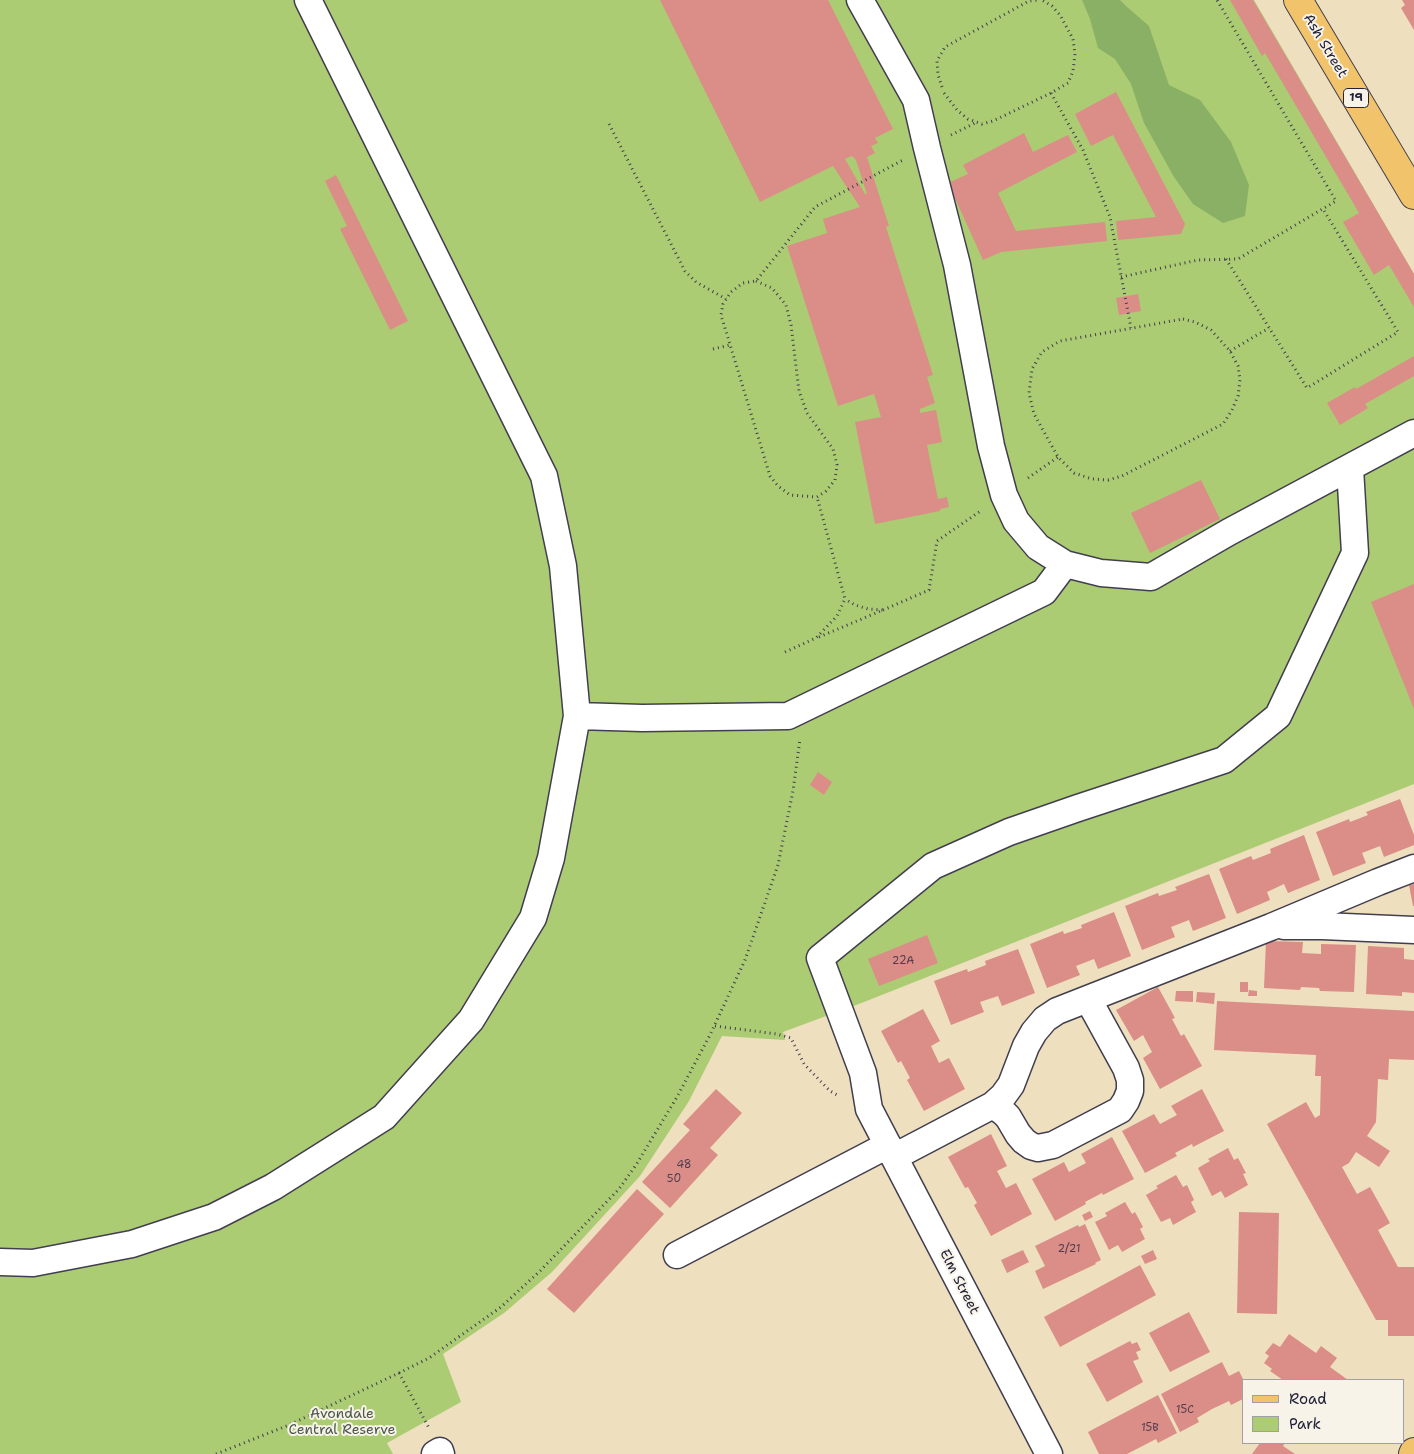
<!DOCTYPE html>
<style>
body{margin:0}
#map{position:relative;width:1414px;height:1454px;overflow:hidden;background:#eedfbe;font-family:"Shantell Sans",sans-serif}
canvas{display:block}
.legend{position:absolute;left:1242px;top:1379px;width:162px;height:65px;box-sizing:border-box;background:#f7f3e8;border:1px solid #a29fa3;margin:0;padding:6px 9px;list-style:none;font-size:15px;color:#22223b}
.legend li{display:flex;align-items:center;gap:10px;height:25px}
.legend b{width:25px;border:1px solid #a29fa3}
</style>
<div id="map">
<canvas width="1414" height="1454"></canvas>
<ul class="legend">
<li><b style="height:6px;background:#f1c36a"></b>Road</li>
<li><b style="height:14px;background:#accc73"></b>Park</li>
</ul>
</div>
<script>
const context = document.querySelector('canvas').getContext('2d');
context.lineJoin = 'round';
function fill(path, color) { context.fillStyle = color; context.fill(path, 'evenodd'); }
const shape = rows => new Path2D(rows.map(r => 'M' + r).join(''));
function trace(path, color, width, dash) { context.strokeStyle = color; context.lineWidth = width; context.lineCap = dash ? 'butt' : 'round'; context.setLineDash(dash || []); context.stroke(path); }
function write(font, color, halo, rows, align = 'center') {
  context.font = font + ' "Shantell Sans",sans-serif'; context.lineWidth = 4; context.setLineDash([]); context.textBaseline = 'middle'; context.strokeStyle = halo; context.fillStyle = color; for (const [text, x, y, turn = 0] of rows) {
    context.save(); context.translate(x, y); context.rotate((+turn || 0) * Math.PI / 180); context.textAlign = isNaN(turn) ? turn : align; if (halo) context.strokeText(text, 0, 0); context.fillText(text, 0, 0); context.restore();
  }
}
const green = shape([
 [0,0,1254,0,1414,274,1414,784,864,1002,783,1032,785,1040,722,1036,689,1101,640,1176,552,1272,504,1313,443,1354,461,1402,387,1443,393,1454,0,1454]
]);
const forest = shape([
 [1082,0,1120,0,1126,6,1149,26,1169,85,1200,100,1231,142,1249,185,1245,216,1223,223,1193,204,1174,177,1144,123,1131,84,1115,59,1098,48,1090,19]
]);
const building = shape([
 [660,0,828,0,893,129,875,138,878,143,871,146,875,153,867,157,889,226,886,227,933,375,927,377,935,403,920,409,920,413,936,410,942,442,927,445,938,499,947,497,949,507,940,509,940,511,875,524,855,422,881,417,874,394,838,406,787,246,827,233,823,219,860,207,833,166,760,202],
 [852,156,856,160,867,194,865,194,845,159],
 [1230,0,1253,0,1414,274,1414,307,1389,265,1374,275,1343,222,1359,213,1265,53,1262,56],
 [1402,0,1414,0,1414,30,1401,8,1405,5],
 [1116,92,1185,224,1181,234,1118,240,1116,221,1156,217,1113,135,1091,146,1075,114],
 [1024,133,1033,152,1068,135,1077,152,998,193,1016,231,1105,222,1107,241,1001,252,983,260,948,183,968,174,963,165],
 [336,175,408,321,390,330,340,229,347,226,325,181],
 [1138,294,1141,311,1119,315,1116,298],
 [1414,356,1414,376,1365,404,1368,408,1340,425,1327,403,1355,387,1356,389],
 [1201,480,1220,519,1150,553,1131,513],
 [1414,584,1414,709,1371,602],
 [818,772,832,782,824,795,810,785],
 [1400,799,1414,835,1414,845,1384,857,1380,846,1362,853,1366,863,1333,876,1316,832,1349,819,1350,822,1368,815,1366,812],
 [1304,835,1320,880,1288,893,1284,884,1267,892,1270,900,1237,914,1219,869,1251,856,1253,860,1271,853,1270,849],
 [1209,874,1226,918,1193,931,1189,920,1171,927,1175,937,1142,950,1125,906,1158,893,1159,896,1177,890,1175,887],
 [1414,884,1414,906,1413,906,1409,885],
 [1114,912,1131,956,1098,969,1094,959,1076,966,1080,975,1047,988,1030,944,1063,931,1064,934,1082,928,1081,925],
 [927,935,938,963,879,986,868,959],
 [1266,941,1303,942,1302,953,1321,954,1321,944,1356,945,1354,992,1320,991,1319,988,1301,987,1300,990,1264,988],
 [1368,946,1404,948,1404,959,1414,960,1414,993,1402,992,1402,996,1366,994],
 [1018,949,1035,993,1002,1006,998,996,980,1002,984,1012,951,1025,934,981,967,969,968,972,986,965,985,961],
 [1240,982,1248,982,1248,992,1240,992],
 [1158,987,1175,1018,1172,1019,1181,1036,1184,1034,1202,1066,1160,1089,1143,1058,1152,1052,1143,1035,1134,1041,1116,1010],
 [1249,990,1257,991,1257,996,1248,996],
 [1176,991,1193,991,1193,1002,1175,1001],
 [1197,992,1215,993,1214,1004,1196,1002],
 [1217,1001,1414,1011,1414,1060,1389,1059,1388,1080,1378,1079,1376,1122,1367,1136,1390,1151,1379,1167,1356,1152,1349,1163,1342,1167,1357,1194,1370,1187,1390,1223,1378,1230,1398,1267,1414,1267,1414,1336,1388,1336,1388,1320,1376,1320,1267,1124,1306,1102,1315,1118,1320,1115,1321,1076,1315,1076,1316,1055,1214,1050],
 [923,1009,940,1041,931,1046,939,1063,949,1058,965,1089,924,1111,907,1080,910,1078,901,1061,898,1063,881,1031],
 [716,1089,742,1113,710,1148,718,1155,670,1208,642,1182,690,1130,683,1124],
 [1202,1089,1224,1131,1193,1147,1192,1144,1175,1153,1177,1156,1145,1173,1122,1131,1154,1114,1160,1124,1177,1115,1171,1106],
 [991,1134,1007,1166,997,1171,1006,1188,1016,1183,1032,1214,991,1236,974,1205,977,1203,968,1187,965,1188,948,1157],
 [1112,1137,1134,1179,1103,1195,1102,1193,1085,1202,1086,1204,1055,1221,1032,1179,1064,1162,1069,1172,1086,1163,1081,1154],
 [1228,1148,1234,1160,1238,1158,1246,1173,1243,1174,1248,1185,1225,1198,1221,1191,1212,1196,1198,1168,1210,1161,1208,1159],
 [1176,1175,1183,1187,1187,1185,1194,1200,1191,1202,1196,1212,1173,1225,1170,1218,1161,1222,1146,1195,1158,1188,1156,1186],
 [637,1189,664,1214,574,1313,547,1289],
 [1125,1202,1132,1214,1135,1212,1143,1227,1140,1229,1145,1239,1122,1252,1118,1245,1109,1250,1095,1222,1107,1216,1105,1213],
 [1090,1211,1093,1217,1085,1221,1082,1215],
 [1239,1212,1279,1213,1277,1314,1237,1313],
 [1085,1224,1101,1260,1095,1263,1096,1264,1043,1289,1035,1271,1045,1266,1035,1246,1078,1225,1079,1227],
 [1023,1250,1029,1262,1007,1273,1001,1260],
 [1153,1250,1157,1259,1145,1264,1141,1256],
 [1140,1265,1156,1295,1060,1347,1044,1317],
 [1189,1312,1210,1352,1170,1372,1149,1333],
 [1289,1334,1316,1353,1321,1346,1337,1358,1330,1367,1348,1380,1283,1380,1270,1371,1272,1369,1264,1363,1269,1356,1265,1353,1273,1343,1280,1347],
 [1130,1341,1132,1344,1137,1342,1141,1350,1136,1352,1139,1359,1133,1361,1143,1382,1107,1402,1086,1364],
 [1222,1362,1229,1376,1239,1371,1243,1379,1243,1399,1231,1405,1229,1401,1212,1409,1197,1418,1199,1422,1180,1432,1161,1394],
 [1158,1395,1177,1433,1158,1443,1156,1439,1127,1454,1099,1454,1088,1432],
 [1260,1443,1285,1443,1283,1446,1295,1454,1252,1454]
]);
const path = shape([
 [942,87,938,75,937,61,945,47,1029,1,1039,0],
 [944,93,957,110,968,119,982,124,993,121,1051,93,1068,83,1073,71,1075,54,1073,39,1060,15,1052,6,1042,0],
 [1051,93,1083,150,1110,217,1131,328],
 [609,124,685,271,696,282,726,299],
 [951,135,977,122],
 [1226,259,1307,388,1398,332,1323,209],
 [1121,277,1198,260,1238,259,1336,201,1217,0],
 [756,281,772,288,786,305,791,325,799,391,807,413,833,449,837,465,835,480,826,491,817,497,790,495,778,486,770,476,721,315,723,304,731,292,743,283,756,281,815,207,903,160],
 [1183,319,1195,322,1211,330,1230,351,1238,366,1240,380,1238,396,1232,410,1223,424,1122,476,1108,480,1092,479,1074,473,1058,457,1034,414,1029,393,1032,369,1042,352,1060,341,1183,319],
 [713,349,730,345],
 [1230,351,1269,328],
 [1028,478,1058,457],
 [883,610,929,590,937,541,982,510],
 [819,637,883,610,868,609,855,605,845,599],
 [785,652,816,638,837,616,845,599,817,497],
 [715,1026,777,1034,791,1038,804,1064,830,1091,839,1096],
 [399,1373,429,1358,501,1307,540,1271,619,1189,636,1165,677,1097,710,1035,745,960,778,865,793,791,800,739],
 [216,1454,289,1425,399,1373,429,1428]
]);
const minor = shape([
 [860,0,916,100,927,148,957,265,991,446,1004,495,1016,521,1038,547,1065,564,1101,573,1151,577,1229,532,1414,433],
 [577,716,642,718,788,716,1044,592,1065,564],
 [1284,926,1322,926,1414,930],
 [993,1105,1003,1112,1008,1117,1018,1134,1024,1141,1031,1146,1038,1148,1053,1145,1120,1110,1126,1101,1130,1091,1130,1080,1126,1068,1088,999],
 [894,1157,993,1105,1003,1096,1011,1085,1026,1046,1034,1032,1045,1019,1057,1011,1271,927,1378,882,1414,868],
 [677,1255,888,1145],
 [0,1262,33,1263,132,1244,214,1217,273,1187,384,1117,471,1020,533,918,551,858,577,716,563,566,544,476,308,0],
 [435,1454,440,1451,441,1454],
 [1049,1454,869,1109,863,1073,820,958,933,866,1009,832,1078,808,1224,760,1278,716,1355,553,1350,468]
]);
const major = shape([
 [1298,0,1414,195],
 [1413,1454,1414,1452]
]);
const numberNames = [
 ["22A",903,961],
 ["48",684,1165],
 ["50",674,1179],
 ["2/21",1069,1249],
 ["15C",1185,1410],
 ["15B",1150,1428]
];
const shields = [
 [1356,98,25]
];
const shieldNames = [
 ["19",1356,98]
];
const streetNames = [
 ["Ash Street",1325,46,59],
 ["Elm Street",959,1282,63]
];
const parkNames = [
 ["Avondale",342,1414],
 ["Central Reserve",342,1430]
];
fill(green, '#accc73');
fill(forest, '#89b065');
fill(building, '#db8d87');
trace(minor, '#413e4f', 29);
trace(major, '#413e4f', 30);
trace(path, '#413e4f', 3, [1, 4]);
trace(minor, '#fff', 26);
trace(major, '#f1c36a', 28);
write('11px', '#503d4e', null, numberNames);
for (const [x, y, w] of shields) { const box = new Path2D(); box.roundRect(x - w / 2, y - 9.5, w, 19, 4); context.fillStyle = '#f7f3e8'; context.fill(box); trace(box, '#22223b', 1); }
write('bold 12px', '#22223b', null, shieldNames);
write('14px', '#22223b', '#f7f3e8', streetNames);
write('14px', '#4b554c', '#f7f3e8', parkNames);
</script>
